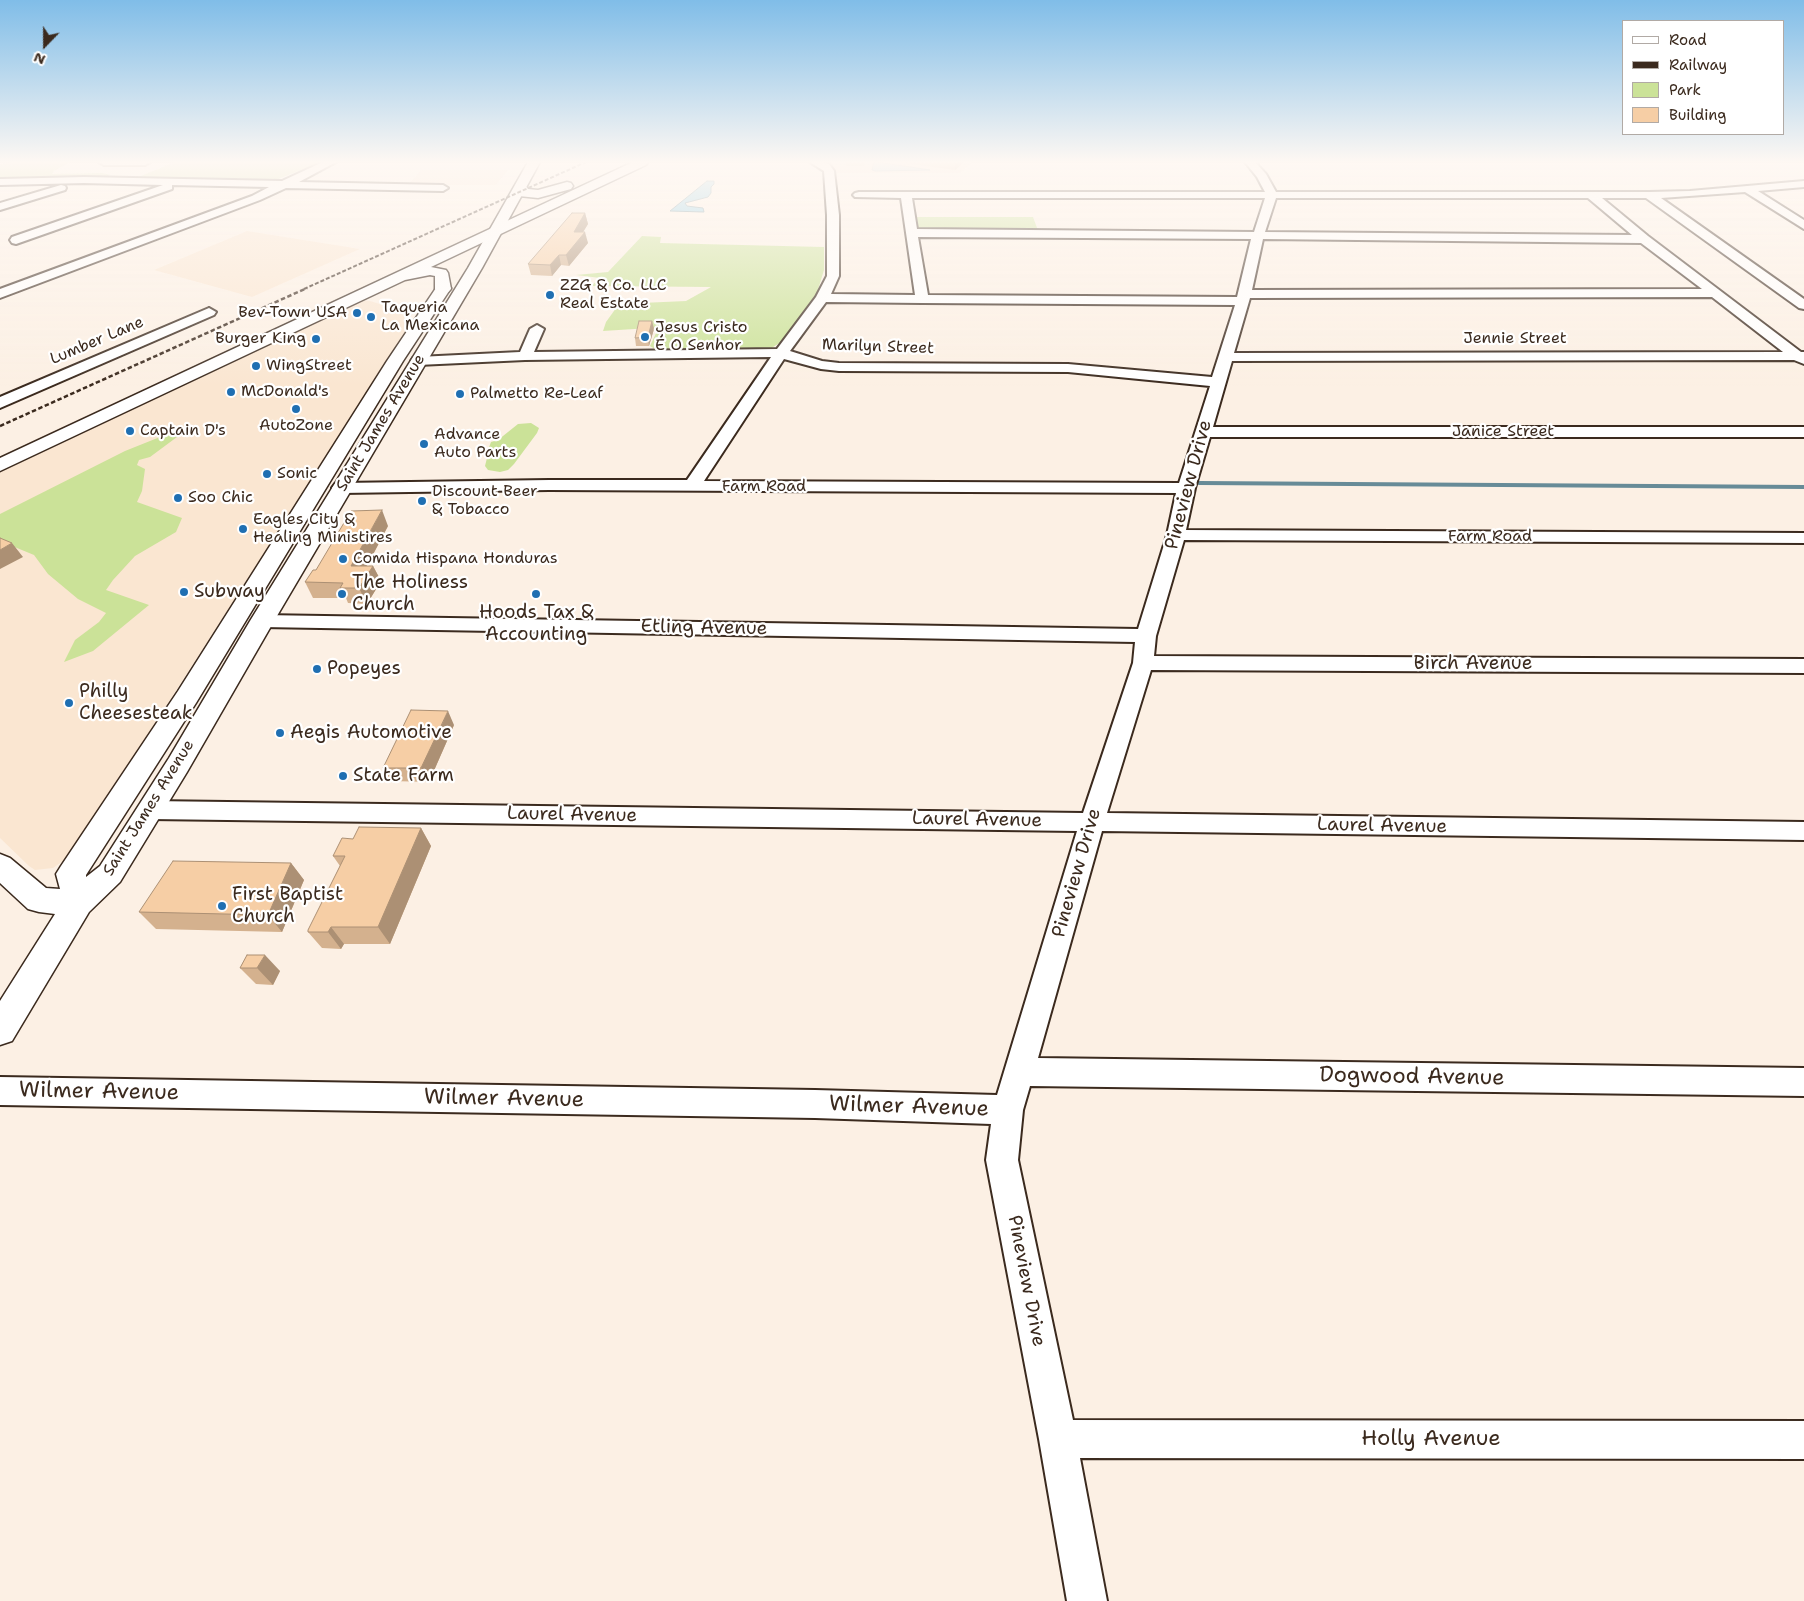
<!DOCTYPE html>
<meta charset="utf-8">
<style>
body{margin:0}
#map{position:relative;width:1804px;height:1601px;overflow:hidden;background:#fcf0e4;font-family:"Shantell Sans",sans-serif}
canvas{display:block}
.legend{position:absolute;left:1622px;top:20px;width:162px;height:115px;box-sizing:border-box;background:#fff;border:1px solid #b1aaa5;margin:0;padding:6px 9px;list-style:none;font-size:15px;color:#3b2a1e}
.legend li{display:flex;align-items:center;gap:10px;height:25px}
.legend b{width:25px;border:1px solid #b1aaa5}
.north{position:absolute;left:20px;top:20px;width:50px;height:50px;-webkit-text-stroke:4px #fff;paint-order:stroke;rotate:202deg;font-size:14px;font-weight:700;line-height:20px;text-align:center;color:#3b2a1e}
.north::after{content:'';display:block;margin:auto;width:18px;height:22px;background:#3b2a1e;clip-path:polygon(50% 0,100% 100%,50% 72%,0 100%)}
</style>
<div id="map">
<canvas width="1804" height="1601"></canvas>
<ul class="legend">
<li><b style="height:6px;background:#fff"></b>Road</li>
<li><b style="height:6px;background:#3b2a1e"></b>Railway</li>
<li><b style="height:14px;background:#cbe298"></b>Park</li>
<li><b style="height:14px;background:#f6cea5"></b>Building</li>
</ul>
<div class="north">N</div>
</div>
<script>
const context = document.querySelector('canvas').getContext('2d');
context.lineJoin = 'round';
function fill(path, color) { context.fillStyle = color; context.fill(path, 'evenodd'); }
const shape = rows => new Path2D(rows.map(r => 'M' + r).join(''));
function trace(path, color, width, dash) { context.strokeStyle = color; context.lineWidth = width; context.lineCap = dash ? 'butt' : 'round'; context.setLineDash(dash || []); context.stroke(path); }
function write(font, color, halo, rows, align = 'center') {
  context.font = font + ' "Shantell Sans",sans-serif'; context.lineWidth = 4.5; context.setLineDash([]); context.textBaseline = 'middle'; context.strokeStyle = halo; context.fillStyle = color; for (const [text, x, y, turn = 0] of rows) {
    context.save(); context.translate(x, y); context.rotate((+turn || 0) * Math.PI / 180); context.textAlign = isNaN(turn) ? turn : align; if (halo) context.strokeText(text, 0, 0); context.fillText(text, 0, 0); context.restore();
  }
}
const built = shape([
 [826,162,972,162,960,173,837,173],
 [421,170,508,170,496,185,408,185],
 [247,231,360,249,252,297,154,270],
 [361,300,370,301,413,314,410,317,414,319,70,856,53,868,35,870,29,866,0,838,0,471]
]);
const green = shape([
 [10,162,70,162,54,171,52,174,102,173,111,175,100,178,17,180,0,177,0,165],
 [175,162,322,162,278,179,136,178],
 [912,217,1033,217,1039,233,915,231],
 [642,236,661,237,660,243,824,247,824,270,817,293,784,340,767,351,658,351,650,346,658,329,650,328,603,331,606,322,619,304,686,301,711,287,591,286,600,278,576,275,608,272],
 [531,423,539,428,537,433,514,464,508,470,500,472,488,470,485,466,487,458,492,453,488,450,491,442,498,440,518,424],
 [175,431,177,437,150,457,139,460,137,465,145,469,142,491,137,502,182,518,176,532,135,556,113,580,106,590,149,605,93,651,64,662,75,640,99,622,106,613,78,599,48,574,34,555,0,541,0,514,125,451]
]);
const water = shape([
 [874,162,877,162,930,170,875,171,872,170,874,162],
 [707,181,714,181,714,184,711,187,711,193,708,197,685,203,687,206,703,208,704,212,670,211,707,181]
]);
const stream = shape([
 [1199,483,1804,487]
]);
const minor = shape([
 [99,162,150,162,145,165,104,165,99,162],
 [323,162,336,162,299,182,443,185,448,188,443,191,286,188,260,200,0,298,0,289,252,196,269,187,172,185,172,189,16,244,12,243,10,240,12,237,163,185,84,183,0,185,0,179,84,177,282,181,323,162],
 [810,162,823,162,829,164,834,171,839,215,839,276,831,294,915,295,901,198,855,197,853,195,855,193,859,192,1265,192,1257,177,1245,162,1255,162,1266,174,1276,192,1649,192,1690,191,1804,181,1804,187,1758,191,1804,220,1804,229,1745,192,1661,198,1804,299,1804,309,1799,308,1646,198,1602,198,1648,236,1801,352,1804,352,1804,364,1794,360,1232,361,1213,427,1804,427,1804,437,1210,437,1195,488,1186,530,1804,533,1804,543,1184,540,1156,636,1154,656,1804,659,1804,673,1151,670,1107,813,1804,822,1804,840,1102,831,1038,1058,1804,1068,1804,1096,1030,1086,1023,1110,1018,1160,1073,1420,1804,1421,1804,1459,1080,1458,1107,1601,1067,1601,1039,1439,986,1160,991,1124,815,1118,0,1105,0,1077,815,1090,997,1095,1077,831,150,819,142,816,138,810,142,804,150,801,1083,813,1133,663,1135,642,262,627,255,625,252,621,255,617,262,615,1138,629,1167,535,1176,493,549,490,341,493,335,492,332,488,335,484,341,483,549,480,687,480,771,357,525,360,418,365,413,364,411,361,413,358,418,357,520,352,530,329,537,325,544,329,534,352,777,349,816,297,827,276,827,215,824,171,810,162],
 [912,198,1265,198,1254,232,917,229,912,198],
 [1276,198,1588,198,1632,235,1265,232,1276,198],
 [918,237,1251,239,1237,297,928,295,918,237],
 [1263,239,1641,243,1702,289,1252,290,1263,239],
 [1712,297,1783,352,1234,353,1250,298,1712,297],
 [826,302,922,303,1235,305,1212,377,1068,364,839,363,822,361,790,351,826,302],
 [784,359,821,369,839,371,1068,372,1210,386,1179,483,704,481,784,359],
 [61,185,65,186,66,188,65,190,0,210,0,203,61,185],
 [209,308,216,312,214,315,0,408,0,397,209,308]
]);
const major = shape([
 [528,162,540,162,482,268,274,621,187,772,120,882,89,912,12,1041,0,1045,0,1001,55,914,39,912,28,909,0,883,0,854,10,858,46,888,60,889,56,874,61,866,178,691,387,361,438,285,448,285,451,288,403,361,196,703,86,875,86,877,100,866,169,758,250,621,468,268,528,162]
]);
const highway = shape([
 [633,162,648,162,646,165,431,267,446,270,448,273,451,289,448,292,438,292,435,289,435,276,430,275,405,280,0,471,0,458,633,162],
 [567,182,571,183,573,186,571,189,538,198,519,196,515,188,521,184,525,185,528,189,538,190,567,182]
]);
const railFar1 = shape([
 [304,289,586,162]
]);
const rail = shape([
 [0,426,307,288]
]);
const wall = shape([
 [846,162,865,162,864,166,846,166],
 [896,162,964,162,955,170],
 [585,213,588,224,583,232,588,243,569,266,561,265,552,276,531,275,528,264],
 [652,321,654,329,649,346,636,346,635,338],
 [388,526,367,566,373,566,381,581,367,604,348,603,346,598,313,598,305,582,316,570],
 [454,725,429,782,391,781,383,768],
 [421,828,431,846,390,944,344,944,341,949,322,948,308,932,340,866,333,856,353,839],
 [291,863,304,880,282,932,156,929,139,912],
 [247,955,280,971,273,985,256,984,240,968]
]);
const shadedWall = shape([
 [955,162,964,162,955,170],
 [585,213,588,224,577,242,585,232,588,243,569,266,566,255,574,232],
 [559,255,561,265,552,276,550,265],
 [652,321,654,329,649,346,648,337],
 [382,510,388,526,359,581,351,566],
 [12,543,23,557,0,569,0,550],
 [373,566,381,581,367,604,359,588],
 [448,711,454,725,429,782,421,768],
 [421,828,431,846,390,944,378,927],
 [291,863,304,880,282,932,268,915],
 [331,927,344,944,341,949,328,932],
 [265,955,280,971,273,985,257,968]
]);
const building = shape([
 [572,213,585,213,574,232,585,232,566,255,559,255,550,265,528,264,572,213],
 [639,321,652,321,648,337,635,338,639,321],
 [382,510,351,566,373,566,359,588,340,588,343,583,305,582,313,570,316,570,351,511,382,510],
 [0,538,12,543,0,550,0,538],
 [411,710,448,711,421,768,383,768,411,710],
 [359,827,421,828,378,927,331,927,328,932,308,932,308,930,345,856,333,856,342,838,353,839,359,827],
 [173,861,291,863,268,915,139,912,173,861],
 [247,955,265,955,257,968,240,968,247,955]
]);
const markers = [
 [550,295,5,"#1f6fb2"],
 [357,313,5,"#1f6fb2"],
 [371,317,5,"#1f6fb2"],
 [645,337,5,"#1f6fb2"],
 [316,339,5,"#1f6fb2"],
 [256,366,5,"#1f6fb2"],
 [231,392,5,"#1f6fb2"],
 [460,394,5,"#1f6fb2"],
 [296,409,5,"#1f6fb2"],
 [130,431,5,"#1f6fb2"],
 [424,444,5,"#1f6fb2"],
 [267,474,5,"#1f6fb2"],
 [178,498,5,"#1f6fb2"],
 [422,501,5,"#1f6fb2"],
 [243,529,5,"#1f6fb2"],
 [343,559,5,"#1f6fb2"],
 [184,592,5,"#1f6fb2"],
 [342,594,5,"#1f6fb2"],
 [536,594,5,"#1f6fb2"],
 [317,669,5,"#1f6fb2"],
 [69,703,5,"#1f6fb2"],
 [280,733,5,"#1f6fb2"],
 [343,776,5,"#1f6fb2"],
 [222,906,5,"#1f6fb2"]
];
const farPoinames = [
 ["ZZG & Co. LLC",560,286],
 ["Real Estate",560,304],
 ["Taqueria",381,308],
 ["La Mexicana",381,326],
 ["Bev-Town USA",347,313,"right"],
 ["Jesus Cristo",655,328],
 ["É O Senhor",655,346],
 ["Burger King",306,339,"right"],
 ["WingStreet",266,366],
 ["McDonald's",241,392],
 ["Palmetto Re-Leaf",470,394],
 ["AutoZone",296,426,"center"],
 ["Captain D's",140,431],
 ["Advance",434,435],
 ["Auto Parts",434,453],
 ["Sonic",277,474],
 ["Discount Beer",432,492],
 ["& Tobacco",432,510],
 ["Soo Chic",188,498],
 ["Eagles City &",253,520],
 ["Healing Ministires",253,538],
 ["Comida Hispana Honduras",353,559]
];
const farStreetnames = [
 ["Jennie Street",1515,339],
 ["Lumber Lane",97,341,-23],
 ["Marilyn Street",878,347,2],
 ["Saint James Avenue",381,423,-59],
 ["Janice Street",1503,432],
 ["Farm Road",764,487],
 ["Farm Road",1490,537],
 ["Saint James Avenue",149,808,-58]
];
const streetNames = [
 ["Pineview Drive",1189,485,-75],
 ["Etling Avenue",704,628,1],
 ["Birch Avenue",1473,664],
 ["Laurel Avenue",572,815,1],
 ["Laurel Avenue",977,820,1],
 ["Laurel Avenue",1382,826,1],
 ["Pineview Drive",1077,873,-74],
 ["Pineview Drive",1026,1281,79]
];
const poiNames = [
 ["The Holiness",352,583],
 ["Church",352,605],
 ["Subway",194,592],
 ["Hoods Tax &",536,613,"center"],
 ["Accounting",536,635,"center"],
 ["Popeyes",327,669],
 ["Philly",79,692],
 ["Cheesesteak",79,714],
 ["Aegis Automotive",290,733],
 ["State Farm",353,776],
 ["First Baptist",232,895],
 ["Church",232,917]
];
const nearStreetnames = [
 ["Dogwood Avenue",1412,1077,1],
 ["Wilmer Avenue",99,1092,1],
 ["Wilmer Avenue",504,1099,1],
 ["Wilmer Avenue",909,1107,2],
 ["Holly Avenue",1431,1439]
];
fill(built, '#fae6d1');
fill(green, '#cbe298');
fill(water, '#85cbe7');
trace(water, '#678b97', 1);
trace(stream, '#678b97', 4);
trace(minor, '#3b2a1e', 4);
trace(major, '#3b2a1e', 3);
trace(highway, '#3b2a1e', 3);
fill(minor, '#fff');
fill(major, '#fff');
fill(highway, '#fff');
trace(railFar1, '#3b2a1e', 2, [4, 2]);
trace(rail, '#3b2a1e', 2.5, [4.5, 2.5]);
fill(wall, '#d4b18e');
fill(shadedWall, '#ac9074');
fill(building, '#f6cea5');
trace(building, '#ac9074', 1);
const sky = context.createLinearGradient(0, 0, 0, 386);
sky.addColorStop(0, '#80bde8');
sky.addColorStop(0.42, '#fef8f3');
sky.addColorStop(1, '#fef8f300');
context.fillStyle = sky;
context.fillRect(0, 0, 1804, 386);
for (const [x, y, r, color] of markers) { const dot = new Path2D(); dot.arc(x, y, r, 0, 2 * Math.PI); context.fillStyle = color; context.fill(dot); trace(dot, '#fff', 2); }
write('16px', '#3b2a1e', '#fff', farPoinames, 'left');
write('16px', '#3b2a1e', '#fff', farStreetnames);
write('19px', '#3b2a1e', '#fff', streetNames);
write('19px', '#3b2a1e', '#fff', poiNames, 'left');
write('22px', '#3b2a1e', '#fff', nearStreetnames);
</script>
